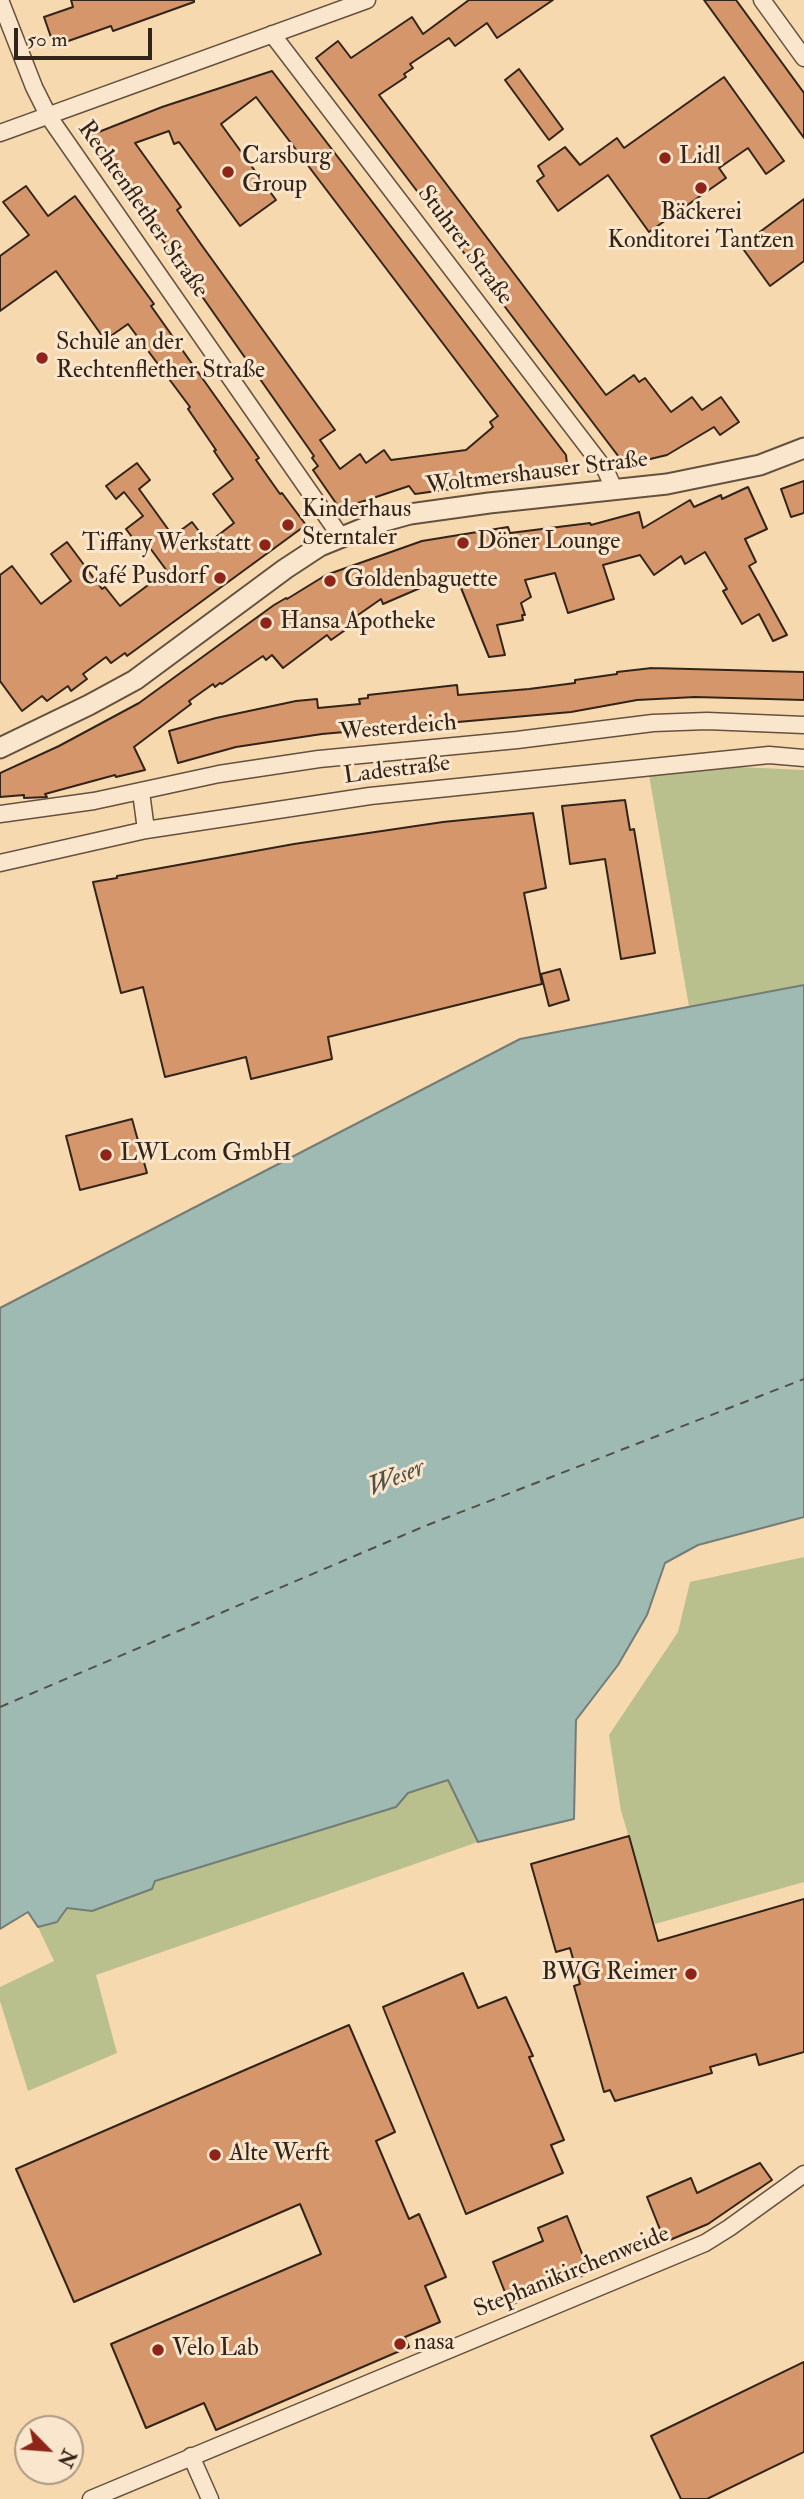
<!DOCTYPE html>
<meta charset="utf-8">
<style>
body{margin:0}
#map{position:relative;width:804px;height:2499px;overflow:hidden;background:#f7d9b0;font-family:"IM FELL Double Pica",serif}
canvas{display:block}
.north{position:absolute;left:14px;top:2415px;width:70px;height:70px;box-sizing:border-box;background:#fae6cc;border:2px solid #aa9884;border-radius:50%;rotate:115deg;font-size:19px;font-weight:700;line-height:28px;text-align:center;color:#332419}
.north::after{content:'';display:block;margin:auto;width:24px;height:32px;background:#8f2418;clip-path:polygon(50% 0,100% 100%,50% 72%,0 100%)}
.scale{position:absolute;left:14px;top:28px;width:138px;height:32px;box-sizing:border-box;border:4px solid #332419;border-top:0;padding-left:9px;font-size:21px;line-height:24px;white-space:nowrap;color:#332419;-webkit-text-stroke:5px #fae6cc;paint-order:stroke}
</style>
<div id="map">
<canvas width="804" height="2499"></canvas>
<div class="north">N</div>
<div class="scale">50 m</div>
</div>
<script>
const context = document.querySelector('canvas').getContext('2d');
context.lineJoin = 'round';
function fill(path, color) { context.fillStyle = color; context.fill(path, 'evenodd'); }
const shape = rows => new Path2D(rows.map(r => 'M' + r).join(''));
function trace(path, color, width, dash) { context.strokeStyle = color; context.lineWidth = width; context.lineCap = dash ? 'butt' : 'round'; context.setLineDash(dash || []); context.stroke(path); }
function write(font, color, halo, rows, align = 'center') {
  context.font = font + ' "IM FELL Double Pica",serif'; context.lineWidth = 6; context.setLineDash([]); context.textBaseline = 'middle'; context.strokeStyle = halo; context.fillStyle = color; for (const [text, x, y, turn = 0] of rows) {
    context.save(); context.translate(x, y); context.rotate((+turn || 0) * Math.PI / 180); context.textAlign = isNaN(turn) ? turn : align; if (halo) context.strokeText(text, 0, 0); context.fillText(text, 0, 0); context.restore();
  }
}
const green = shape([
 [739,767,804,770,804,985,689,1007,649,775],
 [804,1557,804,1882,655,1924,621,1811,609,1735,678,1632,690,1582],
 [448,1780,478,1842,96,1975,117,2053,28,2091,0,2001,0,1987,54,1961,38,1927,57,1922,67,1908,151,1889,154,1881,395,1807,408,1793]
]);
const water = shape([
 [804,985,804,1517,698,1545,665,1563,647,1615,618,1665,576,1720,574,1819,478,1842,448,1780,408,1793,396,1807,155,1881,152,1889,92,1911,67,1908,57,1922,38,1927,28,1912,0,1929,0,1308,520,1039,804,985]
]);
const ferry = shape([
 [0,1707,425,1526,804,1379]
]);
const building = shape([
 [71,0,194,0,194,2,113,31,111,26,54,46,44,17,73,7,71,0],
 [469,0,553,0,497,38,487,23,455,46,449,38,410,64,413,68,404,74,406,77,379,95,606,395,634,375,639,382,645,378,671,412,692,397,702,410,721,397,739,422,720,435,714,427,667,455,625,465,316,58,338,41,351,58,412,17,423,34,469,0],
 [704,0,736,0,804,93,804,138,704,0],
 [519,69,563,129,549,140,505,80,519,69],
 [272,71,566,455,568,473,415,494,409,486,340,509,313,470,318,466,312,458,314,456,133,198,130,200,109,170,112,168,99,154,91,135,162,107,272,71],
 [256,97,498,416,490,422,493,427,466,450,391,460,384,450,366,463,360,454,340,469,320,440,335,430,203,247,177,210,181,207,135,143,169,131,174,144,179,142,240,226,276,200,221,124,256,97],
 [724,77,784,161,766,174,748,148,719,168,726,178,649,232,608,175,558,211,537,181,544,176,538,166,565,147,580,165,617,138,624,148,724,77],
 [26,186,48,216,75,196,154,304,151,306,259,458,256,460,280,494,282,493,306,525,127,656,125,653,111,663,106,657,83,674,87,679,71,691,68,686,47,701,42,696,22,711,0,681,0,575,12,566,41,604,71,581,51,554,67,542,102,589,105,587,120,606,167,571,150,548,144,553,126,529,143,516,124,492,116,499,106,486,137,463,150,480,139,489,173,536,192,522,208,543,234,523,213,494,233,479,214,451,216,450,188,409,190,407,128,324,105,340,56,271,0,311,0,256,29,235,3,202,26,186],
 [804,199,804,261,770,286,741,246,804,199],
 [804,481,804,513,791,517,781,489,804,481],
 [748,487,767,529,745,539,756,562,749,566,787,635,773,641,759,614,742,624,723,591,727,589,705,552,685,564,681,556,654,575,640,555,603,565,614,599,568,613,555,573,525,580,531,597,521,603,525,615,522,615,523,620,497,625,505,655,489,657,455,573,383,604,381,599,348,622,351,626,331,640,327,635,283,668,272,655,266,660,263,656,222,684,220,683,215,687,213,684,189,701,191,704,134,747,145,770,116,777,115,775,45,794,47,797,24,798,24,795,0,797,0,773,59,746,139,703,274,605,286,598,287,599,326,575,422,541,508,527,510,533,590,523,591,525,639,512,643,528,690,500,694,507,721,495,722,499,748,487],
 [652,668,804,672,804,700,695,697,637,700,571,712,322,734,236,747,178,763,169,731,216,718,296,701,317,699,318,708,360,704,359,699,368,698,368,695,457,685,458,695,529,689,575,683,575,680,617,674,617,672,652,668],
 [625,800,630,830,634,829,655,953,621,959,605,859,570,864,562,806,625,800],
 [533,813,546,888,524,893,542,984,328,1037,332,1059,251,1079,246,1057,165,1077,143,987,121,993,93,882,117,878,117,876,294,844,443,822,533,813],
 [560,969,569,1000,549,1006,541,974,560,969],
 [132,1119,147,1173,80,1190,66,1136,132,1119],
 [629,1836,658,1941,804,1899,804,2052,759,2065,756,2054,710,2067,712,2073,615,2101,610,2090,604,2092,574,1986,580,1984,570,1948,556,1952,531,1864,629,1836],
 [463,1973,478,2008,506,1997,533,2056,529,2057,564,2140,551,2145,563,2173,466,2214,383,2007,463,1973],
 [349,2025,395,2132,376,2141,409,2219,419,2214,446,2277,425,2286,440,2322,405,2337,409,2347,216,2430,204,2403,146,2428,111,2344,321,2254,300,2204,74,2302,16,2169,349,2025],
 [760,2163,772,2180,708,2224,665,2242,647,2197,691,2178,697,2193,760,2163],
 [567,2216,583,2256,587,2254,594,2271,510,2305,493,2262,543,2241,538,2228,567,2216],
 [804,2362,804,2452,707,2499,681,2499,651,2436,804,2362]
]);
const minor = shape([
 [0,0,34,87,49,117,341,537],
 [762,0,804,58],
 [272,34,606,471,614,489],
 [0,133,367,0],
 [141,792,146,830],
 [0,814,94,801,219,774,319,759,517,740,653,723,707,721,804,725],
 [0,863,146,830,370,796,769,755,804,758],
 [191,2456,210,2499],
 [91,2499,705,2243,729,2228,804,2174]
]);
const tertiary = shape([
 [0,748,89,705,135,680,285,569,320,546,374,524,410,514,489,503,667,484,760,465,804,448]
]);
const markers = [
 [665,158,7,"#8f2418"],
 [228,172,7,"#8f2418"],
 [701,188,7,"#8f2418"],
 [42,358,7,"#8f2418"],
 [288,525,7,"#8f2418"],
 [463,543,7,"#8f2418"],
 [265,545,7,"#8f2418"],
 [220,578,7,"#8f2418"],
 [330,581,7,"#8f2418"],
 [266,623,7,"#8f2418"],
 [106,1155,7,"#8f2418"],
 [691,1974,7,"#8f2418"],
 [215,2155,7,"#8f2418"],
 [400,2344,7,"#8f2418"],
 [158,2350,7,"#8f2418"]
];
const poiNames = [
 ["Carsburg",242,158],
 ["Group",242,186],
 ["Lidl",679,158],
 ["Bäckerei",701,214,"center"],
 ["Konditorei Tantzen",701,242,"center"],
 ["Schule an der",56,344],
 ["Rechtenflether Straße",56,372],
 ["Kinderhaus",302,511],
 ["Sterntaler",302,539],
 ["Döner Lounge",477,543],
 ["Tiffany Werkstatt",251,545,"right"],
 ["Café Pusdorf",206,578,"right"],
 ["Goldenbaguette",344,581],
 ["Hansa Apotheke",280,623],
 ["LWLcom GmbH",120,1155],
 ["BWG Reimer",677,1974,"right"],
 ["Alte Werft",229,2155],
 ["nasa",414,2344],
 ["Velo Lab",172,2350]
];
const streetNames = [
 ["Rechtenflether Straße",142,210,55],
 ["Stuhrer Straße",464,246,53],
 ["Woltmershauser Straße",537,474,-7],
 ["Westerdeich",398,729,-5],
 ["Ladestraße",397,771,-7],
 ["Stephanikirchenweide",572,2273,-22]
];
const waterNames = [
 ["Weser",397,1479,-22]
];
fill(green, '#bac08d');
fill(water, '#9fb9b3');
trace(water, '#747d75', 2);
trace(ferry, '#535147', 2, [9, 7]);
fill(building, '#d5966b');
trace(building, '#332419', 2);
trace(minor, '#64513f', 19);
trace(tertiary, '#64513f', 23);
trace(minor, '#fae6cc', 16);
trace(tertiary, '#fae6cc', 19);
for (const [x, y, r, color] of markers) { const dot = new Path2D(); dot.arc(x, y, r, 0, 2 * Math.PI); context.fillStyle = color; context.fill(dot); trace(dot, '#fae6cc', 2.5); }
write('24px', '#332419', '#fae6cc', poiNames, 'left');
write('24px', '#332419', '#fae6cc', streetNames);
write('italic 26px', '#535147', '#fae6cc', waterNames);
</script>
